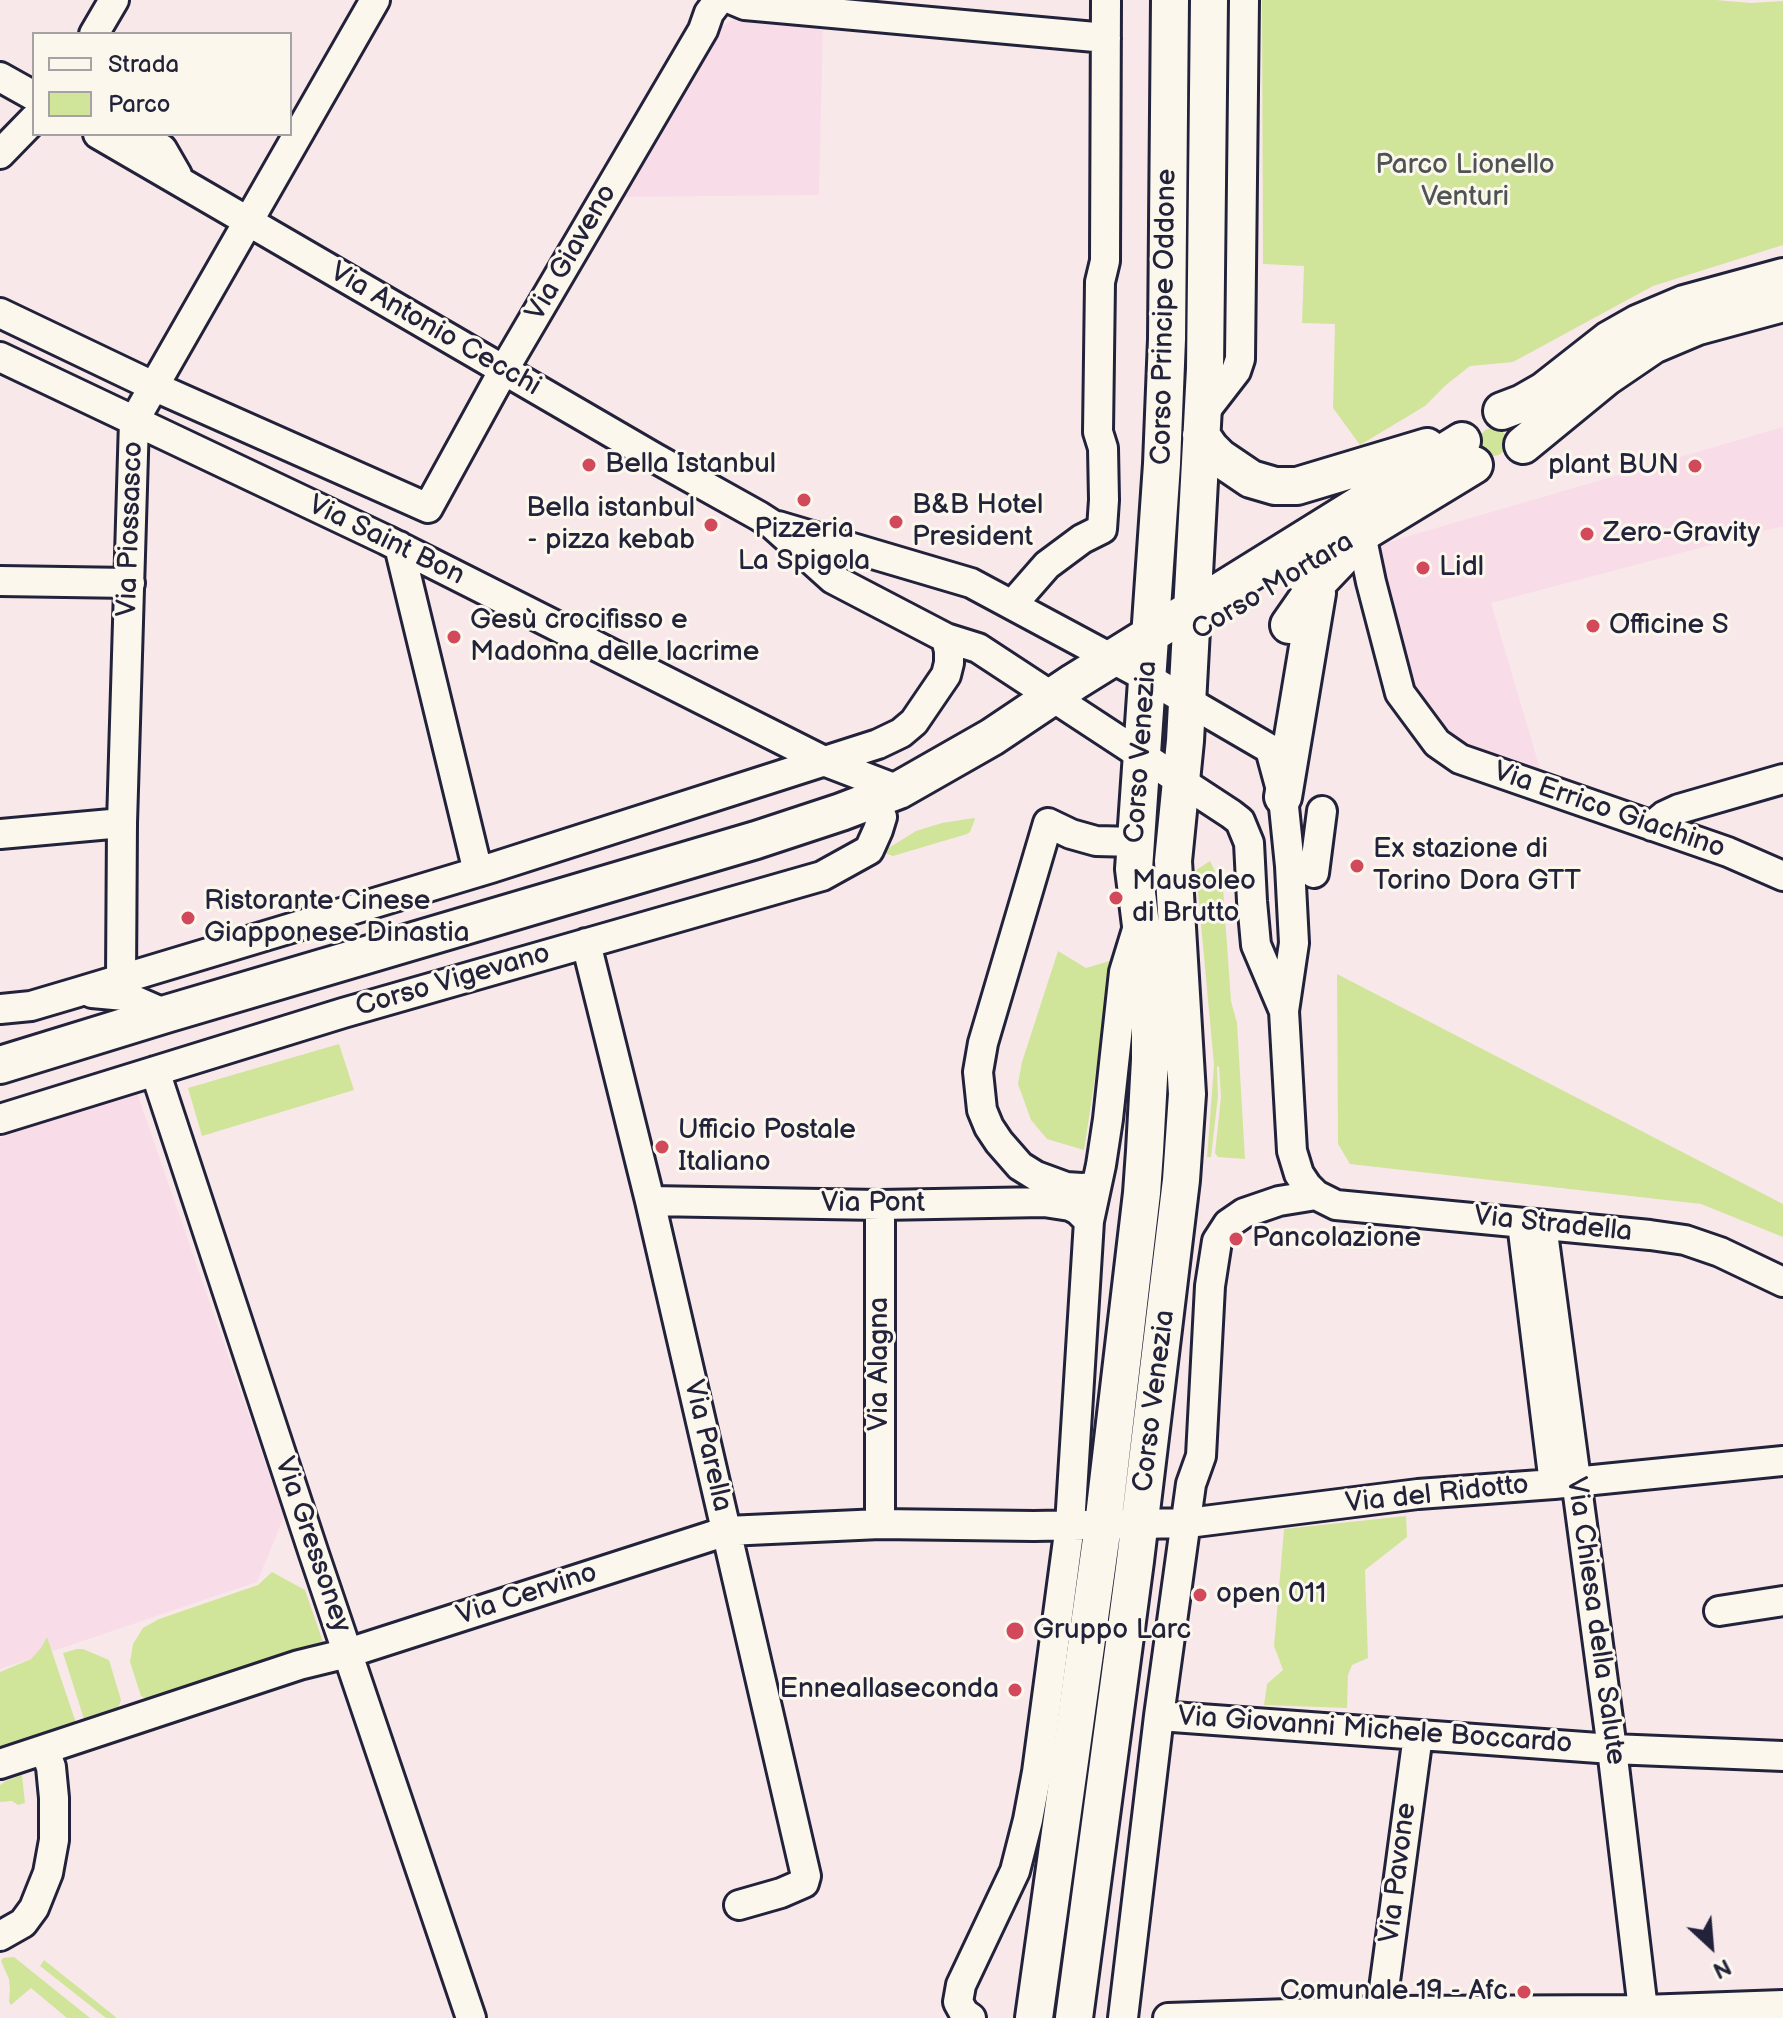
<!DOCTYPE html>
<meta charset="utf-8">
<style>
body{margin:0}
#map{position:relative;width:1783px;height:2018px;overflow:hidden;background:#f9e8ea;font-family:"Balsamiq Sans",sans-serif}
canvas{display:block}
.legend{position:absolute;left:32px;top:32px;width:260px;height:104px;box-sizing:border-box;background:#fbf7ec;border:2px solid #a4a2a5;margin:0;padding:10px 14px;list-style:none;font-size:24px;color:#22223b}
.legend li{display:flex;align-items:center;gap:16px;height:40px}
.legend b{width:40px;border:2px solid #a4a2a5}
.north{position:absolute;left:1671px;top:1906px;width:80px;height:80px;-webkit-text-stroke:6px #fbf7ec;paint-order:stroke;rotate:154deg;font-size:22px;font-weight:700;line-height:32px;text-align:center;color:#22223b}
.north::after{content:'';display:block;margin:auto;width:28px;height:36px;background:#22223b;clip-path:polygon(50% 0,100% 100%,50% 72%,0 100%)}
</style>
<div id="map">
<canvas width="1783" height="2018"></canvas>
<ul class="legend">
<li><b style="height:10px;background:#fbf7ec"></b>Strada</li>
<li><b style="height:22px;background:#d0e59a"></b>Parco</li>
</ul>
<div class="north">N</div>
</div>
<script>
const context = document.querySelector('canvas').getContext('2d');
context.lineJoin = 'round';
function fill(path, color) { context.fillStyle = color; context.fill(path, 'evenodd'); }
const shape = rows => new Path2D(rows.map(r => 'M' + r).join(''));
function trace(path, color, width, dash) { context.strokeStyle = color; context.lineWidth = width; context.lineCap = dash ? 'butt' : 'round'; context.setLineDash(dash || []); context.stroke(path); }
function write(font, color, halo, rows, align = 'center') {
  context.font = font + ' "Balsamiq Sans",sans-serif'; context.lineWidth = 6; context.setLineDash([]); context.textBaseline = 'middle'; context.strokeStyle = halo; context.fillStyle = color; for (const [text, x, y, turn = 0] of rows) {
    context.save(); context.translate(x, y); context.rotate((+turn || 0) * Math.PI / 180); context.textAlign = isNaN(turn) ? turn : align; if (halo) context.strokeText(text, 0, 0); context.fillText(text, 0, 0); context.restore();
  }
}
const built = shape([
 [739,16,823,21,819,195,622,197,713,32],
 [1783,427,1783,526,1491,603,1546,789,1424,727,1378,545],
 [136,1090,284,1517,257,1582,0,1669,0,1138]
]);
const green = shape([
 [1262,0,1716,0,1751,3,1783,1,1783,245,1653,286,1513,362,1470,366,1446,385,1425,406,1360,445,1333,408,1335,324,1302,323,1304,266,1263,264],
 '1479 442a14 14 0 1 1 28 0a14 14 0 1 1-28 0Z',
 [974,818,975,819,970,832,967,834,893,856,882,852,916,831,942,823],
 [1210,861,1223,888,1231,1001,1237,1023,1245,1159,1218,1157,1215,1153,1221,1097,1219,1066,1217,1067,1218,1096,1211,1157,1207,1157,1214,1065,1196,870],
 [1058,951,1086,968,1113,960,1084,1150,1047,1139,1031,1120,1018,1084,1022,1062],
 [1337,974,1783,1204,1783,1237,1701,1204,1350,1164,1338,1144],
 [339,1044,354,1090,202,1136,188,1088],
 [1406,1516,1407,1537,1365,1570,1368,1658,1352,1665,1348,1675,1347,1708,1264,1705,1267,1684,1283,1670,1274,1646,1284,1529],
 [272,1572,305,1590,323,1642,147,1699,141,1696,130,1662,133,1644,143,1628,159,1619,258,1585],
 [47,1637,76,1723,0,1748,0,1672,31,1659,41,1648],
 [77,1649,83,1649,109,1660,121,1700,118,1708,84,1719,63,1653],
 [22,1775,25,1803,18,1805,12,1801,0,1802,0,1785,6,1781],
 [14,1957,90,2018,67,2018,31,1988,11,2005,9,2002,10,1990,9,1979,1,1961,3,1958],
 [44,1960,117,2018,106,2018,40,1966]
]);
const minor = shape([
 [733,0,745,5,1106,38],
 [94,34,114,0],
 [0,77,34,96],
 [98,134,655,458,759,516,773,525,833,579,946,638,978,648,1231,814,1240,821,1249,843,1252,901,1256,945,1284,1011],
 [138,134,162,149,177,175],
 [0,154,34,119],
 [0,313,153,386,428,508,506,366,703,30,709,13,719,0],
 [0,357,386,540,826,762,899,790],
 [1202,415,1236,371,1240,359,1244,0],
 [778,526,971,583,1148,678,1270,749,1283,797,1290,866,1294,943,1284,1011,1292,1151,1299,1174,1307,1186,1316,1195,1336,1205,1650,1235,1685,1240,1720,1252,1783,1282],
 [1362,539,1371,582,1400,693,1437,743,1460,759,1728,852,1783,876],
 [399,546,478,872],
 [0,581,130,583],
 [1012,605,1047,565,1082,539,1102,529,1104,500,1103,448,1098,432,1100,282,1105,261,1106,0],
 [1652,826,1664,816,1679,809,1783,779],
 [0,834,122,823],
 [1314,873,1322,811],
 [586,943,650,1201,806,1876,804,1883,781,1893,739,1905],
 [121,979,122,823,134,421,375,0],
 [92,993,125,996,166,1014],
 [0,1009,31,1006,75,993,491,868,878,744,901,733,914,722,946,675,949,663,949,651,946,638],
 [155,1071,314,1554,471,2018],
 [0,1119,343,1013,822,876,869,850,878,830,882,817],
 [1096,1186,1082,1188,1066,1187,1036,1176,1020,1166,999,1142,989,1127,982,1110,978,1072,983,1043,1048,823,1071,834,1096,841,1136,842],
 [650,1201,880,1205,1044,1202,1070,1206,1078,1210,1085,1217],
 [1522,1223,1554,1484],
 [1542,1225,1612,1749,1644,2018],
 [880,1524,880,1205],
 [1719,1611,1783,1601],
 [1159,1716,1612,1749,1783,1756],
 [0,1764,299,1665,348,1653,727,1531,880,1524,1034,1526,1188,1523,1418,1494,1554,1484,1783,1461],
 [0,1936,23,1923,34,1908,48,1873,54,1840,54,1798,51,1767,45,1751],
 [1381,2011,1418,1735],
 [971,2018,964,2013,958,2002,961,1985,1015,1871,1028,1820,1037,1772,1070,1525,1089,1221,1101,1165,1108,1119,1124,972,1139,923],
 [1123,2018,1159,1716,1191,1484,1201,1456,1210,1286,1217,1241,1228,1224,1244,1213,1279,1201,1316,1195],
 [1168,2018,1381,2011,1643,2010,1783,2005]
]);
const major = shape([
 [1502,411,1523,403,1544,391,1609,340,1639,323,1684,304,1783,277],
 [1201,435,1210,448,1220,458,1251,479,1275,486,1297,486,1427,447],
 [1523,445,1606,377,1653,345,1698,326,1783,303],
 [1298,572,1474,465],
 [1289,625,1321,579,1342,557],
 [1283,797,1317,593],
 [0,1065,166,1014,756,840,841,812,899,790,992,737,1074,682,1462,441],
 [1034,2018,1103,1525,1142,1193,1145,1151,1150,1060,1150,1021,1147,974,1134,869,1162,464,1167,339,1170,0],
 [1074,2018,1135,1561,1181,1180,1187,1094,1173,861,1185,741,1205,369,1209,0]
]);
const markers = [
 [589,465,8,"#d1495b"],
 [1695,466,8,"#d1495b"],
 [804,500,8,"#d1495b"],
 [896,522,8,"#d1495b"],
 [711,525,8,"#d1495b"],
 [1587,534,8,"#d1495b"],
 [1423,568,8,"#d1495b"],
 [1593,626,8,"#d1495b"],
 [454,637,8,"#d1495b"],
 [1357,866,8,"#d1495b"],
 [1116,898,8,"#d1495b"],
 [188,918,8,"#d1495b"],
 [662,1147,8,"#d1495b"],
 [1236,1239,8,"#d1495b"],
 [1200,1595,8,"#d1495b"],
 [1015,1631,10,"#d1495b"],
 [1015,1690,8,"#d1495b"],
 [1524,1992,8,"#d1495b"]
];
const parkNames = [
 ["Parco Lionello",1465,166],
 ["Venturi",1465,198]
];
const streetNames = [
 ["Via Giaveno",572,253,-60],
 ["Corso Principe Oddone",1165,317,-89],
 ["Via Antonio Cecchi",435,330,30],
 ["Via Piossasco",131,529,-88],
 ["Via Saint Bon",386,541,26],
 ["Corso Mortara",1273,587,-31],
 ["Corso Venezia",1142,752,-86],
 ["Via Errico Giachino",1609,811,19],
 ["Corso Vigevano",453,981,-16],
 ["Via Pont",873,1204],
 ["Via Stradella",1553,1225,6],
 ["Via Alagna",880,1364,-90],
 ["Corso Venezia",1155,1401,-83],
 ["Via Parella",707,1446,77],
 ["Via del Ridotto",1437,1495,-6],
 ["Via Gressoney",312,1545,71],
 ["Via Cervino",527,1595,-18],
 ["Via Chiesa della Salute",1595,1621,82],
 ["Via Giovanni Michele Boccardo",1375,1731,4],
 ["Via Pavone",1399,1873,-83]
];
const poiNames = [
 ["Bella Istanbul",605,465],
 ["plant BUN",1679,466,"right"],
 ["B&B Hotel",912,506],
 ["President",912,538],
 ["Bella istanbul",695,509,"right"],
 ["- pizza kebab",695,541,"right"],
 ["Pizzeria",804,530,"center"],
 ["La Spigola",804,562,"center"],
 ["Zero-Gravity",1603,534],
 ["Lidl",1439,568],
 ["Gesù crocifisso e",470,621],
 ["Madonna delle lacrime",470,653],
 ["Officine S",1609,626],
 ["Ex stazione di",1373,850],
 ["Torino Dora GTT",1373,882],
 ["Mausoleo",1132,882],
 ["di Brutto",1132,914],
 ["Ristorante Cinese",204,902],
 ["Giapponese Dinastia",204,934],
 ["Ufficio Postale",678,1131],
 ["Italiano",678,1163],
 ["Pancolazione",1252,1239],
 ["open 011",1216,1595],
 ["Gruppo Larc",1033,1631],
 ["Enneallaseconda",999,1690,"right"],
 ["Comunale 19 - Afc",1508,1992,"right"]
];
fill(built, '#f8dde8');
fill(green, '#d0e59a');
trace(minor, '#22223b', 34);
trace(major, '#22223b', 42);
trace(minor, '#fbf7ec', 28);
trace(major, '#fbf7ec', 36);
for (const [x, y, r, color] of markers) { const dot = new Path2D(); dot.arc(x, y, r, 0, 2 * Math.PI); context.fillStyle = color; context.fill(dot); trace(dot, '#fbf7ec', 3); }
write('28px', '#4e5353', '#fbf7ec', parkNames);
write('28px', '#22223b', '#fbf7ec', streetNames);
write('28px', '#22223b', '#fbf7ec', poiNames, 'left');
</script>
